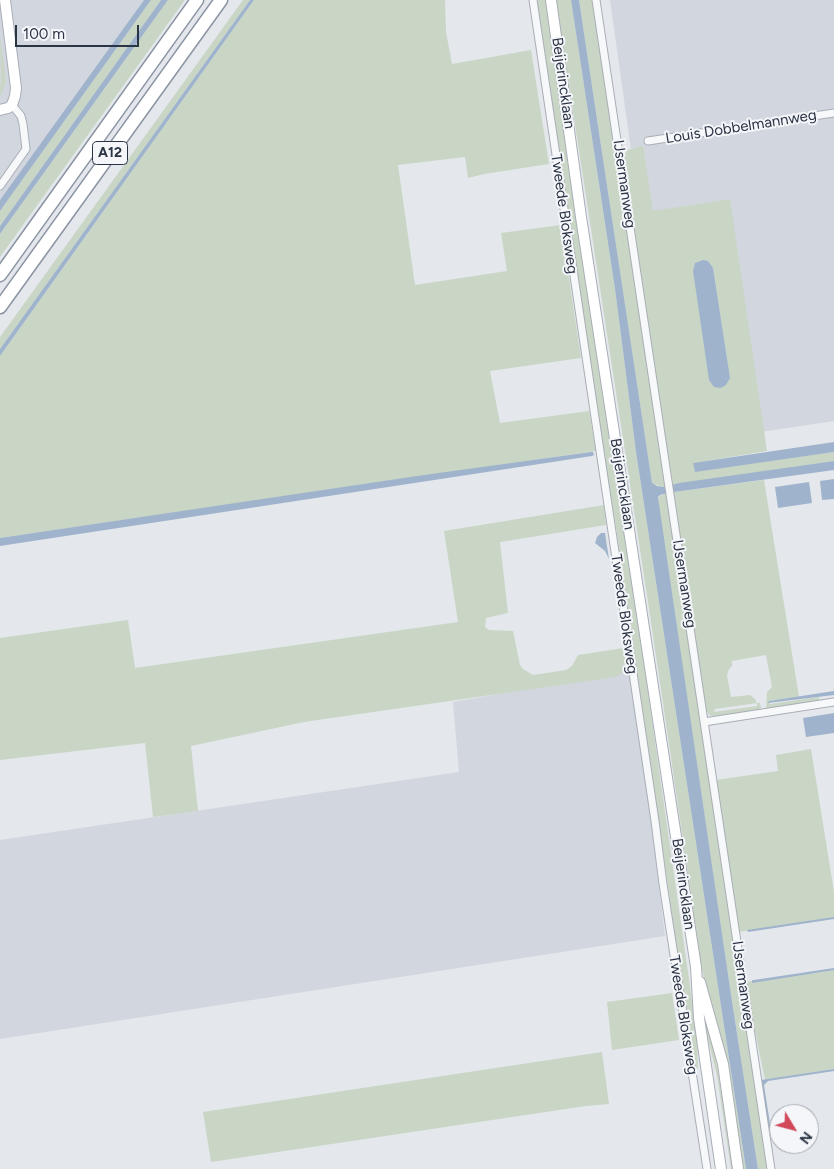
<!DOCTYPE html>
<style>
body{margin:0}
#map{position:relative;width:834px;height:1169px;overflow:hidden;background:#e4e7ec;font-family:Figtree,sans-serif}
canvas{display:block}
.north{position:absolute;left:769px;top:1104px;width:50px;height:50px;box-sizing:border-box;background:#f4f6f9;border:1px solid #a4a8b1;border-radius:50%;rotate:127deg;font-size:14px;font-weight:700;line-height:20px;text-align:center;color:#2b3445}
.north::after{content:'';display:block;margin:auto;width:18px;height:22px;background:#d1495b;clip-path:polygon(50% 0,100% 100%,50% 72%,0 100%)}
.scale{position:absolute;left:15px;top:25px;width:124px;height:22px;box-sizing:border-box;border:2px solid #2b3445;border-top:0;padding-left:6px;font-size:15px;line-height:18px;white-space:nowrap;color:#2b3445;-webkit-text-stroke:4px #f4f6f9;paint-order:stroke}
</style>
<div id="map">
<canvas width="834" height="1169"></canvas>
<div class="north">N</div>
<div class="scale">100 m</div>
</div>
<script>
const context = document.querySelector('canvas').getContext('2d');
context.lineJoin = 'round';
function fill(path, color) { context.fillStyle = color; context.fill(path, 'evenodd'); }
const shape = rows => new Path2D(rows.map(r => 'M' + r).join(''));
function trace(path, color, width, dash) { context.strokeStyle = color; context.lineWidth = width; context.lineCap = dash ? 'butt' : 'round'; context.setLineDash(dash || []); context.stroke(path); }
function write(font, color, halo, rows, align = 'center') {
  context.font = font + ' Figtree,sans-serif'; context.lineWidth = 4; context.setLineDash([]); context.textBaseline = 'middle'; context.strokeStyle = halo; context.fillStyle = color; for (const [text, x, y, turn = 0] of rows) {
    context.save(); context.translate(x, y); context.rotate((+turn || 0) * Math.PI / 180); context.textAlign = isNaN(turn) ? turn : align; if (halo) context.strokeText(text, 0, 0); context.fillText(text, 0, 0); context.restore();
  }
}
const built = shape([
 [0,0,144,0,0,209],
 [610,0,834,0,834,421,714,439,673,449],
 [633,670,665,936,0,1039,0,840,459,772,453,702]
]);
const green = shape([
 [151,0,161,0,0,226,0,211],
 [168,0,185,0,0,257,0,234],
 [243,0,250,0,0,349,0,337],
 [254,0,445,0,446,32,452,64,531,50,549,164,484,174,468,178,465,157,398,165,415,285,507,271,501,233,561,225,581,358,490,371,500,423,589,411,596,451,0,538,0,356],
 [537,0,546,0,614,455,697,1035,698,1069,695,1069,683,990,616,526,604,456],
 [556,0,571,0,615,289,636,452,746,1169,743,1169,729,1081,702,969,650,615],
 [579,0,593,0,665,487,652,484],
 [0,36,6,81,3,92,0,96,1,76],
 [643,146,653,211,730,199,767,451,694,463,695,471,834,452,834,461,673,485,623,159,627,150],
 [700,260,708,261,713,268,730,378,710,383,693,271],
 [764,480,799,697,769,701,770,704,819,697,820,702,766,709,767,692,772,687,766,655,732,661,732,666,729,669,727,675,731,697,750,695,755,699,757,703,715,709,714,712,757,706,757,703,760,703,761,708,756,711,713,716,709,715,705,708,674,492],
 [666,494,667,500,767,1169,758,1169,730,988,658,500,659,496],
 [604,505,606,525,500,542,508,613,486,618,485,627,489,630,513,631,520,665,523,669,533,675,566,670,572,666,578,655,624,648,627,669,616,677,304,722,191,746,198,811,153,817,145,743,0,760,0,638,128,620,135,668,458,622,444,531],
 [811,749,834,892,834,918,738,932,716,780,778,771,776,755],
 [834,969,834,1069,765,1080,745,982],
 [702,992,718,1071,733,1169,731,1169,717,1076,700,1006],
 [672,993,679,1040,612,1050,607,1002],
 [602,1052,609,1104,586,1106,211,1162,203,1112]
]);
const water = shape([
 [144,0,151,0,0,211,0,200],
 [161,0,168,0,0,234,0,226],
 [250,0,254,0,0,356,0,349],
 [571,0,579,0,652,483,657,486,665,487,679,483,834,461,834,470,674,492,660,495,658,497,730,988,758,1169,746,1169,636,452,615,289],
 [703,260,708,261,713,268,730,378,726,385,721,388,714,387,709,380,693,271,695,263],
 [834,442,834,452,695,472,693,463],
 [591,452,593,452,594,455,592,456,0,546,0,538,424,475],
 [834,479,834,499,822,500,820,481],
 [809,482,812,503,778,508,775,487],
 [601,533,605,533,609,559,605,551,595,543,597,537],
 [834,691,834,695,768,703,769,701],
 [834,713,834,733,806,737,803,718],
 [834,917,834,919,748,932,747,930],
 [834,968,834,970,752,983,752,980,754,980],
 [834,1069,834,1071,768,1081,764,1085,771,1130,769,1130,761,1080]
]);
const street = shape([
 [533,0,655,821,663,884,707,1169],
 [596,0,771,1169],
 [648,141,834,113],
 [0,186,26,149,23,124,21,116,12,105],
 [704,722,834,702]
]);
const secondary = shape([
 [551,0,581,217,696,967,699,1018,721,1169],
 [0,110,8,108,12,105,15,96,16,88,5,0],
 [700,982,723,1064,738,1169]
]);
const highway = shape([
 [0,275,197,0],
 [0,307,221,0]
]);
const shields = [
 [110,153,35]
];
const shieldNames = [
 ["A12",110,153]
];
const streetNames = [
 ["Beijerincklaan",563,83,82],
 ["Louis Dobbelmannweg",741,127,-9],
 ["IJsermanweg",624,184,82],
 ["Tweede Bloksweg",564,214,82],
 ["Beijerincklaan",622,484,81],
 ["IJsermanweg",684,584,81],
 ["Tweede Bloksweg",624,614,82],
 ["Beijerincklaan",683,884,82],
 ["IJsermanweg",743,985,82],
 ["Tweede Bloksweg",683,1015,81]
];
fill(built, '#d2d6de');
fill(green, '#c9d6c5');
fill(water, '#9fb4cc');
trace(street, '#a9aeb7', 9);
trace(secondary, '#a9aeb7', 12);
trace(highway, '#8b94a3', 15);
trace(street, '#f7f8fa', 7);
trace(secondary, '#fff', 10);
trace(highway, '#fff', 12);
for (const [x, y, w] of shields) { const box = new Path2D(); box.roundRect(x - w / 2, y - 11.5, w, 23, 4); context.fillStyle = '#f4f6f9'; context.fill(box); trace(box, '#2b3445', 1); }
write('bold 14px', '#2b3445', null, shieldNames);
write('15px', '#2b3445', '#f4f6f9', streetNames);
</script>
